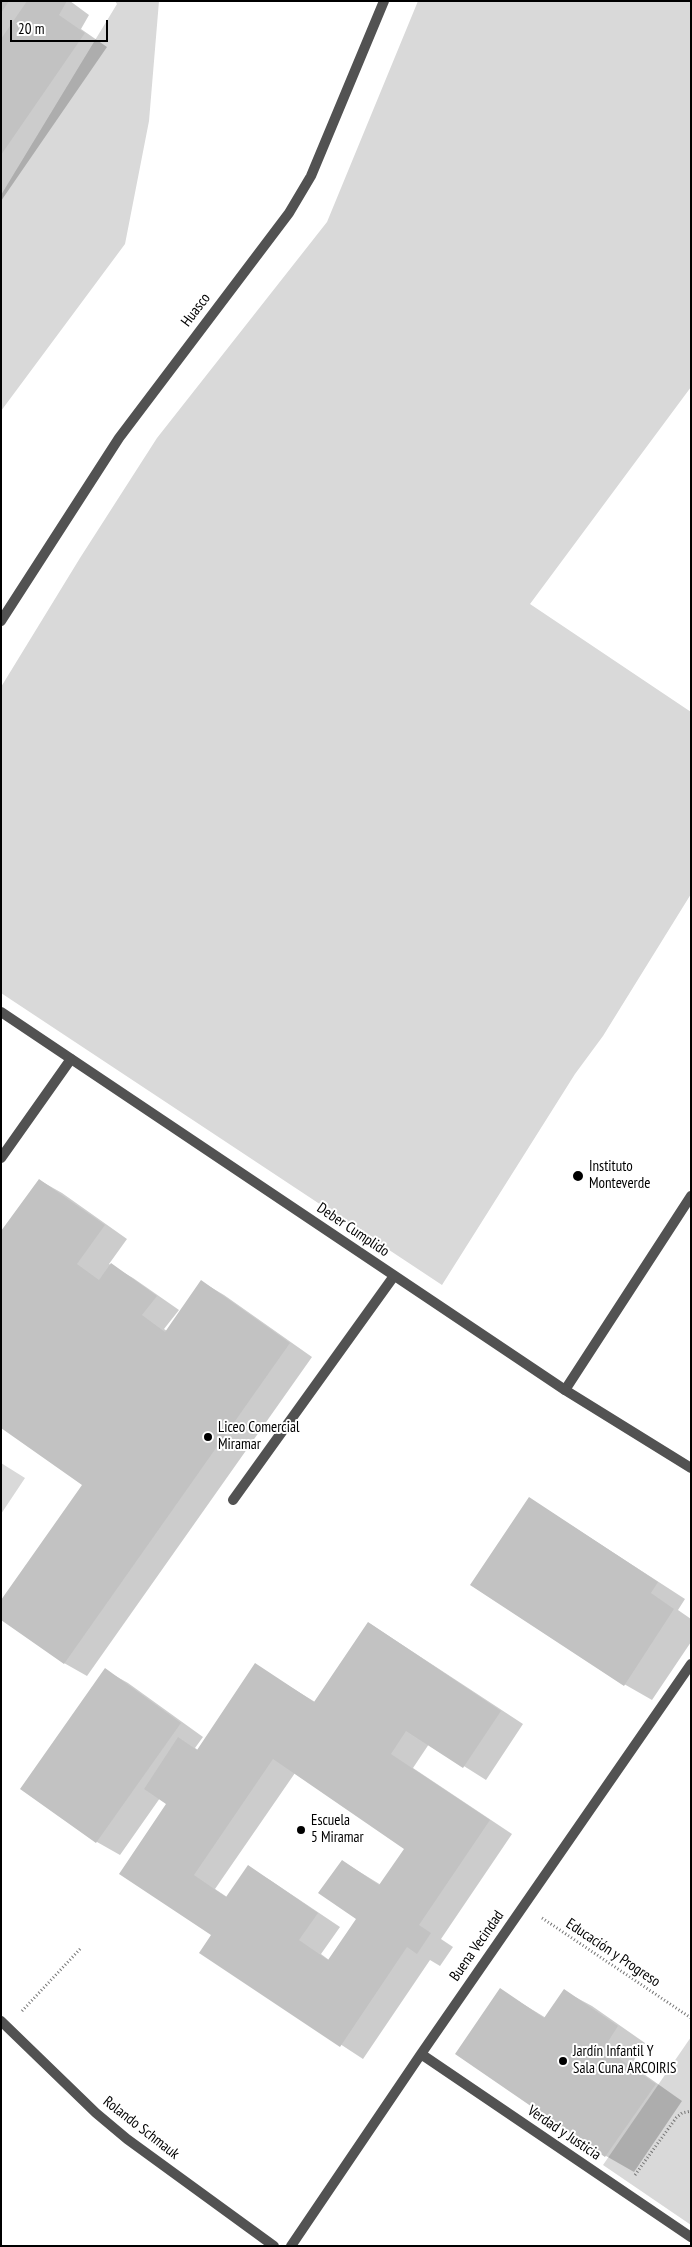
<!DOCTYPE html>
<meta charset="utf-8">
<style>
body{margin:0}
#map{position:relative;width:692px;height:2247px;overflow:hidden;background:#fff;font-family:"PT Sans Narrow",sans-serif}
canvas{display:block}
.frame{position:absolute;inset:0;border:2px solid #000;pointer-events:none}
.scale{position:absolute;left:10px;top:20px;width:98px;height:22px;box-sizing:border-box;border:2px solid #000;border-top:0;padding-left:6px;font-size:15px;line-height:18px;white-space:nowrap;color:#000;-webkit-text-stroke:4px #fff;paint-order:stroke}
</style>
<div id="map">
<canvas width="692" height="2247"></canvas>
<div class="frame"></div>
<div class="scale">20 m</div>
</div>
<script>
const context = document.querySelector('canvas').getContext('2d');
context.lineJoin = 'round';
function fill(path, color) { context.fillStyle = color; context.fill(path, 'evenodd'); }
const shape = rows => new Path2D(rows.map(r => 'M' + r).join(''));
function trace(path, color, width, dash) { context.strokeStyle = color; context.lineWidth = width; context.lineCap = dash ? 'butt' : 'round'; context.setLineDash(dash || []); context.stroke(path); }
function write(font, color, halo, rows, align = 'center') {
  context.font = font + ' "PT Sans Narrow",sans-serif'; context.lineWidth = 4; context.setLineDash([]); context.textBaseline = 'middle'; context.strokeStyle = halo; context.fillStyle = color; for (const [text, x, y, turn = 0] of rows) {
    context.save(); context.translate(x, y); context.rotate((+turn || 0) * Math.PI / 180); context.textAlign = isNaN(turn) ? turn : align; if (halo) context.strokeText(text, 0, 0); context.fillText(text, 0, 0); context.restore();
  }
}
const green = shape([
 [115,1,159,1,149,121,125,244,1,411,1,195,117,4],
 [418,1,691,1,691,387,530,604,691,712,691,894,603,1036,575,1074,442,1285,1,993,1,687,80,558,157,438,327,222],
 [1,1463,25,1478,1,1514],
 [691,2037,691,2225,603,2165]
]);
const shadow = shape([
 [1,1,70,1,89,15,81,29,107,47,1,201],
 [39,1180,62,1193,127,1239,109,1264,133,1278,179,1310,164,1329,167,1331,202,1282,224,1295,312,1357,87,1676,64,1663,84,1485],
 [529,1498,685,1599,678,1610,691,1619,691,1642,652,1700,624,1684],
 [369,1623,523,1724,486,1780,429,1744,413,1768,512,1834,441,1939,453,1947,440,1966,430,1960,363,2059,201,1953,213,1935,168,1804,160,1798,120,1855,97,1842,22,1789,105,1670,128,1683,203,1737,195,1748,198,1750,255,1665,315,1702],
 [295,1773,406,1848,381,1885,342,1861,358,1919,329,1960,321,1954,340,1927,270,1880,248,1867,227,1897,215,1889],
 [500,1990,546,2018,564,1991,592,2006,645,2043,631,2065,682,2101,634,2172,606,2156,457,2054]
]);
const building = shape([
 [1,1,9,1,1,13],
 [27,1,67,1,59,15,85,33,1,155,1,39],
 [39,1179,105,1225,77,1264,99,1280,111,1263,157,1296,142,1315,165,1332,201,1280,290,1343,64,1664,1,1620,1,1600,82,1485,1,1428,1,1231],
 [529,1497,658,1582,651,1593,674,1609,624,1686,470,1585],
 [368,1622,501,1711,463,1768,406,1731,391,1754,490,1820,419,1925,431,1933,417,1954,407,1947,340,2047,199,1953,211,1935,119,1874,166,1804,144,1789,178,1737,197,1750,255,1663,314,1702],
 [273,1759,404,1849,379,1885,342,1860,318,1893,356,1919,328,1960,299,1940,318,1913,248,1865,226,1897,194,1875],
 [105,1668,181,1723,96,1843,20,1789],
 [500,1988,544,2018,564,1989,618,2026,604,2048,656,2084,605,2157,455,2054]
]);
const path = shape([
 [542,1918,691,2018],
 [22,2011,81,1948],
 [635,2175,676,2118,682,2113,691,2111]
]);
const lane = shape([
 [1,1158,71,1059],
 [565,1390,691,1196],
 [233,1500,394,1276]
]);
const street = shape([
 [1,621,119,438,289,213,311,176,384,1],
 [1,1012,565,1390,691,1468],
 [1,2021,96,2113,127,2139,274,2246],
 [421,2054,691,2237],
 [291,2246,421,2054,691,1664]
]);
const markers = [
 [578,1176,6,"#000"],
 [208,1437,5,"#000"],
 [301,1830,5,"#000"],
 [563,2061,5,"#000"]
];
const streetNames = [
 ["Huasco",196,310,-53],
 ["Deber Cumplido",353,1230,34],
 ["Buena Vecindad",477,1946,-55],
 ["Educación y Progreso",613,1953,34],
 ["Rolando Schmauk",141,2128,38],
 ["Verdad y Justicia",564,2133,34]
];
const poiNames = [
 ["Instituto",589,1167],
 ["Monteverde",589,1184],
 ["Liceo Comercial",218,1428],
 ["Miramar",218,1445],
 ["Escuela",311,1821],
 ["5 Miramar",311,1838],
 ["Jardín Infantil Y",573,2052],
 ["Sala Cuna ARCOIRIS",573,2069]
];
fill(green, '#d9d9d9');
fill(shadow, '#0003');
fill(building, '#c2c2c2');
trace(path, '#747474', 3, [1, 2.5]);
trace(lane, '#525252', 10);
trace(street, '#525252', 10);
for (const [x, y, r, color] of markers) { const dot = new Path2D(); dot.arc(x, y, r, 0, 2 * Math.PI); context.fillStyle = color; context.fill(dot); trace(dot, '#fff', 2); }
write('15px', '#000', '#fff', streetNames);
write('15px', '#000', '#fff', poiNames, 'left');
</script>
